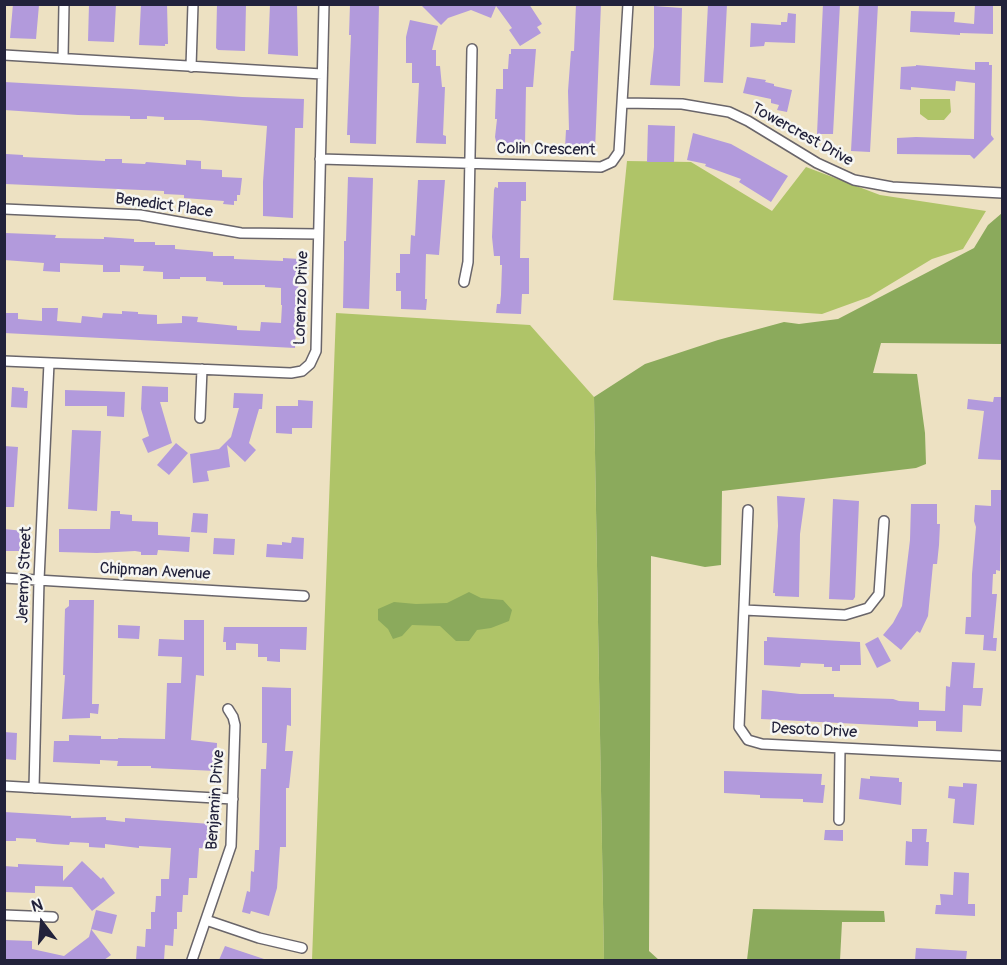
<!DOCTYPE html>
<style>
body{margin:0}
#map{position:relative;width:1007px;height:965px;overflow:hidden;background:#ede1c2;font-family:Pangolin,sans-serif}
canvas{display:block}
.frame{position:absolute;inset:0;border:6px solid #22223b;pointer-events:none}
.north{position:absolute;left:12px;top:893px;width:60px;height:60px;-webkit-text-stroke:4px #f6f6f2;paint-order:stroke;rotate:344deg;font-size:16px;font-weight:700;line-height:24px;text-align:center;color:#22223b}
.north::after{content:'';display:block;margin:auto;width:21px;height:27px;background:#22223b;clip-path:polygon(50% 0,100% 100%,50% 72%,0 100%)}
</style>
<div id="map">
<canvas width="1007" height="965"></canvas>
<div class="frame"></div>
<div class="north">N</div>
</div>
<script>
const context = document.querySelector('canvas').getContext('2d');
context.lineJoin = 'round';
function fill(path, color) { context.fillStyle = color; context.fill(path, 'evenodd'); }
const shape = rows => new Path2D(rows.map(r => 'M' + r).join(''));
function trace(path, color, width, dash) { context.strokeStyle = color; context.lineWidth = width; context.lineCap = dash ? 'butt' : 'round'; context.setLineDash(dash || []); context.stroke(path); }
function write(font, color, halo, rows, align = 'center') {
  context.font = font + ' Pangolin,sans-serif'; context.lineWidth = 5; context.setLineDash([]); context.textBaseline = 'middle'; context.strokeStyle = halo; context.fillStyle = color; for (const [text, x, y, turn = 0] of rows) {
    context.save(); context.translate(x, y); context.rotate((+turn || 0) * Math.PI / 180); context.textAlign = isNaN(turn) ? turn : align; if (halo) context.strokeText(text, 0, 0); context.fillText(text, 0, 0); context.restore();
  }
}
const green = shape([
 [920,99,950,99,951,112,944,120,928,120,920,114],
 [627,161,691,162,772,211,806,167,880,195,986,211,963,249,932,259,869,297,822,314,613,300],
 [336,313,530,325,594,397,604,960,312,960]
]);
const forest = shape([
 [1002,213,1002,344,881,343,873,373,917,374,925,433,926,464,916,468,722,491,721,565,705,567,651,556,649,951,659,960,604,960,594,397,645,364,718,340,784,322,799,324,838,319,974,248,988,225],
 [469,592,481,598,503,600,512,610,509,621,491,628,477,630,469,641,456,641,440,626,412,625,402,636,393,639,388,629,378,620,378,609,394,602,416,604,447,603],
 [753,909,884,911,885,922,842,922,840,960,747,960]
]);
const building = shape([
 [13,4,39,5,36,39,10,38],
 [89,4,116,4,114,42,88,41],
 [141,4,167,4,168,44,165,44,165,46,139,45],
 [217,4,246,4,245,51,218,50,216,48],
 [270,4,297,4,298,56,268,54],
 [350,4,379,4,376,144,350,143,350,135,347,135,351,35,349,35],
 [420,4,529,4,542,24,537,27,541,33,520,46,509,30,512,28,496,6,491,18,471,10,448,18,441,25],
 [576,4,601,4,595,150,565,148,566,130,569,130,568,91,571,51,574,51],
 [708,4,727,4,723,83,704,82],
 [823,4,840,4,833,134,817,134],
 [859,4,878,4,870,152,851,151],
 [975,4,993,4,993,34,960,33,960,35,910,32,911,11,955,12,954,22,974,24],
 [654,6,682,8,680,86,650,85,654,47],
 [788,13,796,14,795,43,765,42,764,46,750,47,751,23,781,25,781,22,787,22],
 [410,20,438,26,432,50,436,50,436,66,440,66,442,87,445,87,443,135,446,136,446,144,416,143,419,83,412,83,412,63,406,63,406,37],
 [511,49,536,49,533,87,526,87,525,146,497,145,495,137,497,119,495,119,496,89,503,89,503,69,508,69,509,54,511,54],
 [975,62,989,62,989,65,992,65,991,135,994,139,974,159,970,155,897,154,897,138,916,137,974,139,975,83,956,81,955,91,911,87,911,90,900,89,901,67,916,66,916,65,975,70],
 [747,77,766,80,765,82,774,84,774,86,792,90,787,112,777,110,779,105,771,103,771,99,743,93],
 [4,82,131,89,242,97,304,99,303,128,295,128,293,218,263,216,263,182,267,126,199,120,164,120,164,117,147,116,147,119,130,119,130,116,78,115,4,110],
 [648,125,675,126,674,162,647,162],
 [693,133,731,144,788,176,771,202,739,182,741,179,705,166,706,164,687,160],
 [6,154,23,155,23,157,105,161,105,159,122,159,122,163,145,164,146,162,186,165,186,160,201,161,201,169,222,170,222,177,242,178,240,195,237,195,237,201,234,201,234,205,223,204,224,201,184,198,184,195,164,194,164,191,5,184],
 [348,177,373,178,369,309,343,308,344,258,344,241,346,241],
 [418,180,445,180,439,255,426,254,425,299,427,299,426,310,401,309,401,291,396,291,396,273,400,273,400,254,410,254,411,235,415,236],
 [498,182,526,182,526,201,521,201,520,258,529,258,529,294,522,294,521,314,496,313,497,304,500,304,501,295,502,265,500,265,500,256,494,256,492,237,494,190,495,187,498,188],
 [5,233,56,235,55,238,104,239,104,237,134,239,134,242,155,242,155,245,175,245,175,249,213,252,213,256,234,256,234,259,283,261,283,258,300,259,295,348,4,333,4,313,18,313,18,319,42,321,42,308,58,308,57,321,81,323,82,316,102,318,103,313,122,314,122,311,138,312,138,314,157,315,157,324,182,323,182,316,198,317,197,322,237,326,237,330,260,331,261,322,281,323,282,305,281,305,281,288,265,287,265,285,223,285,223,282,206,281,206,277,180,277,180,279,163,279,163,272,143,271,144,266,120,265,120,272,103,272,103,265,60,263,60,272,43,271,44,263,4,260],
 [142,386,168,387,168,402,160,402,172,443,148,453,142,439,149,436,141,409],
 [12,387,24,388,24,391,28,391,27,408,11,407],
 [65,390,125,392,124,417,107,416,107,406,65,406],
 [234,393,263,394,262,409,259,409,249,443,256,450,245,462,227,445,230,467,207,471,209,481,193,483,190,454,219,449,231,437,239,408,233,408],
 [994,397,1002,397,1002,460,978,459,984,411,967,409,968,399,993,402],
 [298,400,313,401,312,428,292,428,292,434,276,433,276,406,298,406],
 [72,430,101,431,97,511,68,509],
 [176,443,188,453,169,475,157,465],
 [4,446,18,447,14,507,4,507],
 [991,490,1002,490,1000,571,996,570,996,574,993,574,992,594,997,594,993,638,997,638,996,651,983,650,984,635,965,634,966,617,971,617,972,574,976,527,974,521,975,505,991,506],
 [777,496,805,498,800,534,799,597,775,596,775,593,773,593,778,526],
 [833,499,859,501,855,597,853,600,829,599],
 [911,504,937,504,937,524,940,524,939,545,937,564,933,564,928,616,920,633,917,631,901,650,883,635,893,623,902,606,910,540],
 [111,511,120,511,120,514,132,515,132,521,158,522,158,535,190,537,189,552,158,550,157,555,141,555,141,552,135,551,97,553,59,552,59,529,110,529],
 [193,513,208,514,207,533,191,532],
 [4,529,24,531,22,551,4,551],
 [292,537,304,538,303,559,266,557,267,544,282,545,282,542,291,543],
 [214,538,235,539,234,555,213,554],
 [69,600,94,600,92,704,99,704,98,714,90,713,90,718,62,719,65,675,63,675,65,609,69,606],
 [184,620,204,620,204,676,196,675,191,740,217,743,216,771,151,768,151,766,117,766,118,761,100,760,100,764,53,762,54,741,69,741,69,735,101,736,101,739,118,739,118,738,165,739,167,683,181,683,182,657,158,656,159,639,184,640],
 [118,625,140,626,139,639,118,638],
 [224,627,307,627,306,650,280,649,280,662,267,661,267,657,258,657,258,644,236,643,236,650,226,650,226,642,223,642],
 [767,637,860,642,861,665,840,665,840,671,832,671,832,667,824,667,824,664,801,663,800,667,764,665,764,641,767,641],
 [878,637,891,661,877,668,865,644],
 [952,662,975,663,973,688,983,688,981,706,963,705,962,732,936,731,936,721,918,721,918,727,761,719,762,690,800,694,834,694,834,697,893,699,899,701,919,702,919,710,945,711,946,686,950,687],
 [262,687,291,688,291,726,287,725,285,751,293,751,289,788,286,788,286,847,280,847,277,888,269,916,251,911,250,914,242,912,247,891,250,892,251,871,254,872,255,850,259,850,261,769,266,769,267,743,262,743],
 [4,732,17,733,16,760,4,759],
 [724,771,822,774,821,785,825,785,823,803,803,802,803,799,760,798,760,795,724,793],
 [870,776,899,778,899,782,902,782,901,805,859,799,861,778,870,779],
 [963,783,977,784,974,825,953,823,955,799,948,798,949,786,963,787],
 [4,812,71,816,71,818,106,817,106,820,125,822,125,818,211,824,210,849,199,848,197,878,189,878,188,895,183,895,182,912,177,912,177,929,174,929,173,946,165,945,164,960,136,960,137,946,145,947,146,929,151,929,151,912,155,912,156,896,161,896,161,879,169,879,171,848,139,846,139,848,105,844,105,848,89,847,89,843,70,842,69,845,53,844,36,842,36,839,16,838,16,841,4,841],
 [912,829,927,829,926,842,929,842,928,866,905,865,906,841,912,842],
 [825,830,843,830,843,841,824,840],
 [82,861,101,879,103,877,115,893,92,911,72,887,35,886,35,893,4,892,4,866,18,867,18,864,63,866,63,881],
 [954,872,969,873,968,904,975,904,975,916,935,914,936,905,941,905,940,894,953,895],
 [96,910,117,915,112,934,91,929,111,955,104,960,4,960,4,940,32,941,32,949,64,956,89,937],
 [225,946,264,959,264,960,219,960],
 [916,948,967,951,966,960,915,960]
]);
const minor = shape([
 [4,55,322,74],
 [63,58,64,4],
 [191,67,193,4],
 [623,103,682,104,729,112,748,121,817,163,854,180,892,187,1002,193],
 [320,159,601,167,612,162,619,152,628,4],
 [4,209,140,215,241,233,318,234],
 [464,282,468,262,472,49],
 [4,361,291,373,302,371,310,364,316,351,324,4],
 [200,418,202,369],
 [748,510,739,727,748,740,762,744,1002,756],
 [4,578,304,596],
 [744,610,845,615,868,608,879,594,884,521],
 [4,786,233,799],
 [34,788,39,580,49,363],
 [839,820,840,748],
 [4,915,53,917],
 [206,920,259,938,302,948],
 [192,960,231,846,235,725,233,717,228,709]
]);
const streetNames = [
 ["Towercrest Drive",802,135,29],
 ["Colin Crescent",546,150,1],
 ["Benedict Place",164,206,8],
 ["Lorenzo Drive",302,298,-88],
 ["Chipman Avenue",155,572,3],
 ["Jeremy Street",25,575,-88],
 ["Desoto Drive",814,731,3],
 ["Benjamin Drive",216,800,-86]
];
fill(green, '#afc468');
fill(forest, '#8baa5c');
fill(building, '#b29adc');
trace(minor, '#69656a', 12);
trace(minor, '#fff', 9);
write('16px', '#22223b', '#f6f6f2', streetNames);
</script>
